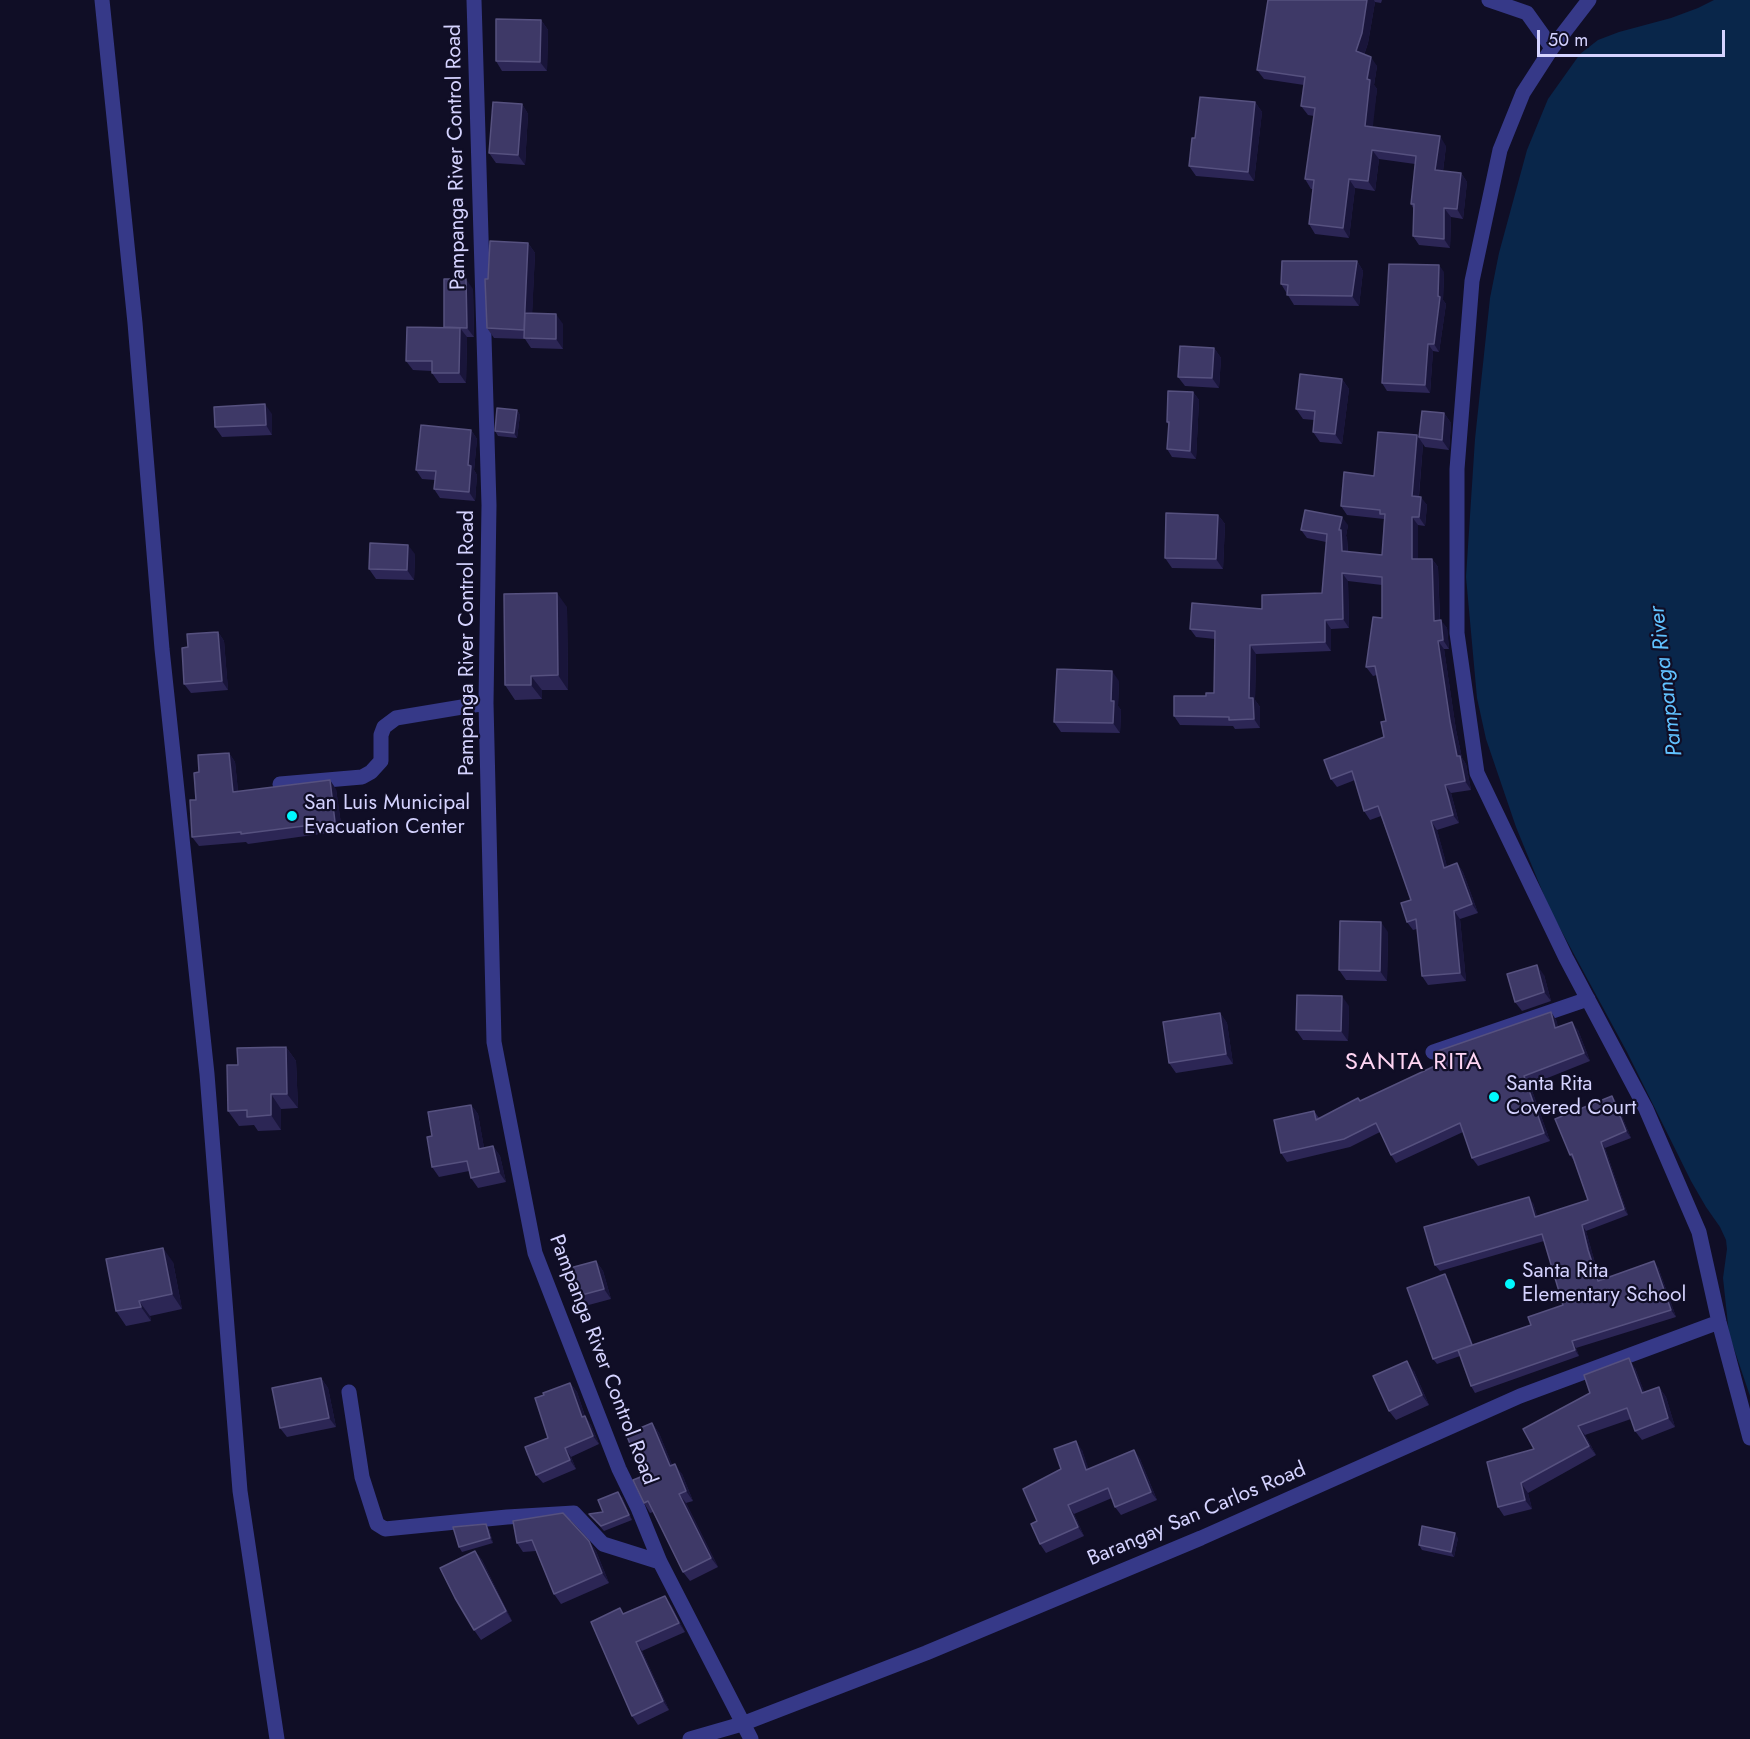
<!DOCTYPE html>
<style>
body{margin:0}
#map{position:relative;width:1750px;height:1739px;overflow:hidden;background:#100e26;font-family:Jost,sans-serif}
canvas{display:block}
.scale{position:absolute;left:1537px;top:30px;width:188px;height:27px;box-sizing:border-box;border:3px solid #d5d3ff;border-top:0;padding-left:8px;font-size:18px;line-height:21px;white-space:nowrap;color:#d5d3ff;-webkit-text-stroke:4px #100e26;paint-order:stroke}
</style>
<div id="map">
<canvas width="1750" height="1739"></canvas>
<div class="scale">50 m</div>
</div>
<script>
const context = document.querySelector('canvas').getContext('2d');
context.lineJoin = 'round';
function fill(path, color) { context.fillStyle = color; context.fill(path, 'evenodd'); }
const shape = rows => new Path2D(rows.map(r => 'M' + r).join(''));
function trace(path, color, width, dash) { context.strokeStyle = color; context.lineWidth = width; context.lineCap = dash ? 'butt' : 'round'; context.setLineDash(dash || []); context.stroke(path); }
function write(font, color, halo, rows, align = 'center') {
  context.font = font + ' Jost,sans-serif'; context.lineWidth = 4.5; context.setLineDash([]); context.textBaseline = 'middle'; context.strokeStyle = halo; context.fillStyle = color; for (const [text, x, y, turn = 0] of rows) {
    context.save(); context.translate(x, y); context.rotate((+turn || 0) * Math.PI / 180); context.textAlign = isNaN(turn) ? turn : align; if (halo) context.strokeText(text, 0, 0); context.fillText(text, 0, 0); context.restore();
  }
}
const water = shape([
 [1714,0,1750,0,1750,1396,1729,1334,1723,1278,1727,1249,1726,1240,1720,1227,1706,1207,1691,1181,1627,1052,1550,910,1516,827,1486,739,1477,698,1466,577,1475,439,1490,298,1499,253,1527,150,1548,99,1580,54,1598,40,1619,32,1671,18,1698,8]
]);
const minor = shape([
 [102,0,135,323,162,649,207,1074,240,1491,277,1739],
 [474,0,489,505,486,703,494,1042,535,1253,619,1469,638,1508,660,1562,751,1739],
 [1489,0,1527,13,1552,48],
 [1589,0,1552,48,1523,93,1500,150,1472,281,1457,469,1457,633,1477,773,1566,958,1646,1109,1699,1232,1719,1322,1750,1438],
 [280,784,362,777,371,772,381,761,381,735,384,727,396,718,486,703],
 [1433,1052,1588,999],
 [349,1392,362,1477,377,1524,385,1529,507,1517,574,1513,603,1544,660,1562],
 [690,1739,742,1724,926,1653,1201,1538,1520,1396,1719,1322]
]);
const wall = shape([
 [1268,0,1382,0,1381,3,1375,2,1368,43,1364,55,1377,66,1374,85,1377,89,1372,127,1446,146,1443,171,1461,173,1467,182,1463,219,1451,217,1450,248,1419,245,1413,236,1413,208,1411,204,1415,164,1379,159,1375,191,1355,188,1349,238,1315,234,1309,224,1313,189,1311,189,1305,179,1314,116,1308,115,1301,106,1304,85,1264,79,1257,70],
 [541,20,548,30,547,71,502,71,496,61],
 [1255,102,1262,112,1254,181,1196,176,1189,166],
 [522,104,528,114,525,165,496,163,489,153],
 [528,243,535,253,532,314,563,324,563,349,531,348,525,339,494,338,487,328,488,279],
 [1357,261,1363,271,1359,306,1294,305,1281,284],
 [1444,272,1443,300,1446,304,1439,352,1433,351,1430,393,1387,391,1382,383],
 [473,289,474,337,467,337,466,383,439,383,432,373,432,371,413,370,406,361,444,327],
 [1214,348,1221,358,1219,388,1185,386,1178,377],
 [1342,379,1349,389,1342,444,1320,442,1313,432,1314,420,1303,419,1296,409],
 [1193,392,1199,400,1196,459,1172,457,1167,449,1169,426,1167,422],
 [517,410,520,415,517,438,498,436,495,431],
 [1444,413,1451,423,1449,450,1425,447,1423,444,1419,496,1427,505,1425,526,1418,525,1418,559,1432,559,1438,567,1440,620,1447,628,1449,649,1444,649,1456,730,1462,758,1466,764,1471,790,1451,793,1459,823,1437,830,1447,867,1457,863,1463,872,1478,913,1460,919,1466,981,1428,985,1422,976,1417,929,1413,930,1407,922,1411,900,1381,816,1370,820,1364,811,1355,780,1337,787,1331,779,1384,737,1386,721,1377,675,1373,676,1366,667,1382,618,1382,585,1348,581,1349,628,1331,629,1331,651,1256,654,1255,700,1260,707,1260,728,1235,729,1233,726,1180,725,1174,716,1206,696,1214,693,1215,639,1196,637,1190,629,1322,593,1326,542,1307,538,1301,530,1348,525,1346,536,1347,538,1348,552,1382,555,1384,519,1347,515,1341,506],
 [272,414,272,435,222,437,215,427],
 [471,430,477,439,474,470,477,475,475,501,440,498,434,489,435,480,422,479,416,470],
 [1218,515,1225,524,1223,569,1172,568,1165,558],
 [415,554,414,580,376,579,369,569],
 [567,607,568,690,542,690,542,699,515,700,505,685],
 [218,632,224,641,228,690,191,693,184,684,188,647],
 [1119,681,1118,706,1121,710,1120,733,1061,732,1054,722],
 [229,753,235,762,238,791,336,789,342,831,248,844,246,842,199,846,192,837,199,772],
 [1388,932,1387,981,1346,980,1339,970],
 [1544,975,1551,1001,1522,1011,1515,1002],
 [1349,1006,1348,1041,1303,1040,1296,1030],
 [1551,1012,1556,1020,1558,1027,1578,1030,1590,1061,1530,1085,1550,1141,1478,1166,1472,1158,1463,1132,1396,1163,1391,1155,1380,1132,1350,1147,1287,1162,1281,1153,1314,1111,1319,1118,1360,1101],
 [1220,1013,1227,1023,1233,1064,1176,1073,1169,1063],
 [286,1047,296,1061,298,1108,281,1109,281,1130,258,1131,254,1125,239,1126,228,1111,238,1065],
 [1612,1096,1616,1102,1631,1138,1605,1148,1628,1215,1586,1231,1593,1256,1600,1280,1658,1267,1676,1317,1576,1348,1579,1356,1475,1393,1471,1386,1460,1356,1437,1364,1433,1359,1448,1279,1473,1345,1531,1325,1563,1305,1544,1241,1440,1271,1435,1265,1533,1203,1537,1216,1588,1200,1574,1161,1570,1155],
 [471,1105,478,1114,484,1148,493,1146,500,1156,506,1182,478,1188,471,1178,469,1171,439,1177,432,1167,432,1136],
 [596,1261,603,1271,611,1299,585,1306,578,1296],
 [173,1262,182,1309,150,1316,151,1321,126,1326,116,1311],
 [1635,1368,1644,1392,1659,1387,1666,1397,1675,1427,1642,1440,1635,1431,1631,1419,1585,1435,1596,1455,1528,1493,1532,1509,1504,1516,1498,1507,1534,1449],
 [1414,1371,1429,1405,1396,1420,1389,1411],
 [321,1378,328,1388,336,1427,287,1437,280,1428],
 [570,1383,577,1392,585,1416,591,1425,599,1444,571,1457,576,1469,543,1483,536,1475,548,1438,544,1395],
 [652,1423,659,1433,672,1465,682,1474,693,1501,686,1503,718,1567,690,1581,683,1572,653,1512,650,1513,644,1503,643,1476],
 [1082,1450,1088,1469,1134,1450,1140,1459,1157,1500,1121,1515,1115,1507,1112,1498,1074,1514,1084,1536,1046,1553,1040,1544,1037,1521,1061,1469],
 [622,1497,632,1520,604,1531,589,1514,603,1512],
 [513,1521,589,1541,596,1551,609,1583,561,1604,554,1594,536,1551,523,1552,517,1543],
 [489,1529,493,1543,462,1552,459,1547],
 [1458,1538,1454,1557,1422,1550,1419,1545],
 [475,1551,482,1560,512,1621,481,1640,474,1630],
 [671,1605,685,1632,642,1651,669,1710,638,1725,632,1716,625,1614]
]);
const shadedWall = shape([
 [1367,0,1374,0,1375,2,1368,43,1362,61,1356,51],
 [541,20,548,30,547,71,540,62],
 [1371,57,1377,66,1374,85,1377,89,1372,135,1365,126,1367,79],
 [1255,102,1262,112,1254,181,1248,172],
 [522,104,528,114,525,165,518,155],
 [1440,136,1446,146,1442,179,1435,170],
 [1372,150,1379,159,1375,191,1368,181],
 [1461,173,1467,182,1463,219,1457,209],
 [1349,179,1355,188,1349,238,1343,228],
 [1444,208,1451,217,1450,248,1444,239],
 [528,243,535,253,531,340,524,330],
 [1357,261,1363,271,1359,306,1352,296],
 [1439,265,1444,272,1443,300,1446,304,1439,352,1434,344],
 [466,279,473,289,474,337,467,328],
 [556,314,563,324,563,349,556,339],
 [460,328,467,337,466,383,459,373],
 [1428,344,1433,351,1430,393,1425,385],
 [1214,348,1221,358,1219,388,1212,378],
 [1342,379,1349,389,1342,444,1335,434],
 [1193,392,1199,400,1196,459,1190,451],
 [265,404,272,414,272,435,266,425],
 [517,410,520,415,517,438,514,433],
 [1444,413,1451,423,1449,450,1442,440],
 [471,430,477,439,474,470,477,475,475,501,469,492,468,465],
 [1417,435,1423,444,1418,504,1412,496],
 [1421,497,1427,505,1425,526,1419,517],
 [1218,515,1225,524,1223,569,1216,559],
 [1342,517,1348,525,1346,536,1347,538,1348,560,1342,551,1339,530],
 [1412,517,1418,525,1418,568,1412,559],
 [408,545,415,554,414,580,407,570],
 [1432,559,1438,567,1440,629,1434,621],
 [1342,573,1348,581,1349,628,1343,619],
 [557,593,567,607,568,690,558,675],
 [1325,620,1331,629,1331,651,1325,642],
 [1441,620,1447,628,1449,649,1443,640],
 [218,632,224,641,228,690,222,681],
 [1438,641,1444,649,1456,730,1462,758,1466,764,1471,790,1465,781,1457,756,1450,721],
 [1250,645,1256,654,1255,700,1260,707,1260,728,1254,719,1249,698],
 [1112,671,1119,681,1118,706,1121,710,1120,733,1113,723,1111,701],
 [531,676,542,690,542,699,531,685],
 [229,753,235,762,239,801,233,792],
 [330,780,336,789,342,831,335,822],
 [1445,785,1451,793,1459,823,1453,815],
 [1431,821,1437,830,1450,877,1444,868],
 [1457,863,1463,872,1478,913,1472,904],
 [1454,911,1460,919,1466,981,1460,973],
 [1381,922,1388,932,1387,981,1380,971],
 [1537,965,1544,975,1551,1001,1544,992],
 [1342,996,1349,1006,1348,1041,1341,1031],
 [1551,1012,1556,1020,1561,1036,1555,1028],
 [1220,1013,1227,1023,1233,1064,1226,1054],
 [1572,1022,1578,1030,1590,1061,1584,1053],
 [286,1047,296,1061,298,1108,287,1094],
 [1524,1076,1530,1085,1550,1141,1544,1133],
 [271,1094,281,1109,281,1130,271,1115],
 [1612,1096,1616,1102,1631,1138,1626,1131],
 [471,1105,478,1114,486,1159,479,1149],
 [1601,1142,1605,1148,1628,1215,1624,1209],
 [493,1146,500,1156,506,1182,499,1172],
 [1529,1197,1533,1203,1539,1223,1535,1217],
 [1582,1225,1586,1231,1602,1288,1598,1281],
 [163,1248,173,1262,182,1309,172,1294],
 [596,1261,603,1271,611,1299,604,1289],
 [1654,1261,1658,1267,1676,1317,1671,1310],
 [1445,1274,1448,1279,1475,1350,1472,1345],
 [139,1301,150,1316,151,1321,141,1307],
 [1572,1341,1576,1348,1579,1356,1575,1350],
 [1629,1358,1635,1368,1648,1402,1642,1393],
 [1407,1361,1414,1371,1429,1405,1422,1395],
 [321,1378,328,1388,336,1427,329,1418],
 [570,1383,577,1392,588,1426,582,1417],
 [1659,1387,1666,1397,1675,1427,1668,1418],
 [585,1416,591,1425,599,1444,593,1436],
 [652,1423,659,1433,677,1476,670,1466],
 [1578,1426,1585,1435,1596,1455,1589,1446],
 [1076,1441,1082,1450,1092,1478,1086,1470],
 [565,1448,571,1457,576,1469,570,1460],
 [1134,1450,1140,1459,1157,1500,1151,1492],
 [675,1464,682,1474,693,1501,686,1491],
 [1521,1483,1528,1493,1532,1509,1525,1500],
 [618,1492,622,1497,632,1520,629,1515],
 [679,1494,686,1503,718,1567,711,1558],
 [1068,1505,1074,1514,1084,1536,1078,1527],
 [486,1524,489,1529,493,1543,490,1538],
 [1455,1533,1458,1538,1454,1557,1451,1552],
 [589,1541,596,1551,609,1583,602,1573],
 [475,1551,482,1560,512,1621,506,1611],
 [665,1596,671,1605,685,1632,679,1623],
 [636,1642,642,1651,669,1710,663,1701]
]);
const building = shape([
 [1268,0,1367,0,1362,33,1356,51,1371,57,1367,79,1370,80,1365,126,1440,136,1435,170,1461,173,1457,209,1444,208,1444,239,1413,236,1414,204,1411,204,1416,156,1372,150,1368,181,1349,179,1343,228,1309,224,1314,180,1305,179,1315,108,1301,106,1305,77,1257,70,1268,0],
 [496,19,541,20,540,62,496,61,496,19],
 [1200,97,1255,102,1248,172,1189,166,1192,138,1195,138,1200,97],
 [493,102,522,104,518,155,489,153,493,102],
 [490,241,528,243,524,330,487,328,485,279,488,279,490,241],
 [1282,261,1357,261,1352,296,1287,295,1288,285,1281,284,1282,261],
 [1389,264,1439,265,1438,296,1440,297,1434,344,1428,344,1425,385,1382,383,1389,264],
 [444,279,466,279,467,328,444,327,444,279],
 [525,313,556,314,556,339,524,338,525,313],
 [407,327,460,328,459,373,432,373,432,361,406,361,407,327],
 [1180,346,1214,348,1212,378,1178,377,1180,346],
 [1300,374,1342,379,1335,434,1313,432,1315,411,1296,409,1300,374],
 [1168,391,1193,392,1190,451,1167,449,1169,422,1167,422,1168,391],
 [265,404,266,425,215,427,214,407,265,404],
 [497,408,517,410,514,433,495,431,497,408],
 [1422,411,1444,413,1442,440,1419,437,1422,411],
 [421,425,471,430,468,465,471,466,469,492,434,489,436,471,416,470,421,425],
 [1378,432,1417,435,1412,496,1421,497,1419,517,1412,517,1412,559,1432,559,1434,621,1441,620,1443,640,1438,641,1450,721,1457,756,1460,756,1465,781,1445,785,1453,815,1431,821,1444,868,1457,863,1472,904,1454,911,1460,973,1422,976,1416,919,1407,922,1401,903,1411,900,1378,806,1364,811,1352,771,1331,779,1324,760,1384,737,1381,722,1386,721,1375,666,1366,667,1373,617,1382,618,1382,577,1342,573,1343,619,1325,620,1325,642,1250,645,1249,698,1253,698,1254,719,1229,720,1229,717,1174,716,1174,696,1206,696,1206,693,1214,693,1215,631,1190,629,1192,603,1262,609,1262,595,1322,593,1327,534,1301,530,1305,510,1342,517,1339,530,1341,530,1342,551,1382,555,1385,514,1380,514,1380,510,1341,506,1344,472,1374,476,1378,432],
 [1166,513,1218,515,1216,559,1165,558,1166,513],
 [370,543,408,545,407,570,369,569,370,543],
 [557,593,558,675,531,676,531,685,505,685,504,594,557,593],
 [218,632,222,681,184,684,182,648,188,647,187,634,218,632],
 [1057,669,1112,671,1111,701,1114,701,1113,723,1054,722,1057,669],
 [229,753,233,792,330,780,335,822,241,834,241,832,192,837,190,800,196,800,194,773,199,772,198,755,229,753],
 [1340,921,1381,922,1380,971,1339,970,1340,921],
 [1537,965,1544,992,1515,1002,1507,974,1537,965],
 [1297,995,1342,996,1341,1031,1296,1030,1297,995],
 [1551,1012,1555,1028,1572,1022,1584,1053,1524,1076,1544,1133,1472,1158,1460,1123,1391,1155,1376,1123,1344,1139,1281,1153,1274,1120,1314,1111,1316,1120,1358,1098,1360,1101,1439,1064,1435,1052,1551,1012],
 [1220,1013,1226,1054,1169,1063,1163,1022,1220,1013],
 [286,1047,287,1094,271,1094,271,1115,247,1117,247,1110,228,1111,227,1065,238,1065,237,1048,286,1047],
 [1612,1096,1626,1131,1601,1142,1624,1209,1582,1225,1588,1250,1598,1281,1654,1261,1671,1310,1572,1341,1575,1350,1471,1386,1458,1350,1531,1325,1528,1317,1563,1305,1542,1234,1435,1265,1424,1227,1529,1197,1535,1217,1588,1200,1572,1154,1570,1155,1555,1119,1612,1096],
 [471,1105,479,1149,493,1146,499,1172,471,1178,467,1161,432,1167,427,1137,432,1136,428,1112,471,1105],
 [163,1248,172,1294,139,1301,141,1307,116,1311,106,1259,163,1248],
 [596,1261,604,1289,578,1296,570,1268,596,1261],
 [1445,1274,1472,1345,1433,1359,1407,1288,1445,1274],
 [1629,1358,1642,1393,1659,1387,1668,1418,1635,1431,1627,1408,1578,1426,1589,1446,1521,1483,1525,1500,1498,1507,1487,1462,1534,1449,1523,1429,1590,1393,1584,1375,1629,1358],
 [1407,1361,1422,1395,1389,1411,1373,1376,1407,1361],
 [321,1378,329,1418,280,1428,272,1388,321,1378],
 [570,1383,582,1417,585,1416,593,1436,565,1448,570,1460,536,1475,525,1447,548,1438,535,1398,544,1395,543,1393,570,1383],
 [652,1423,670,1466,675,1464,686,1491,679,1494,711,1558,683,1572,648,1501,644,1503,633,1480,643,1476,626,1434,652,1423],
 [1076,1441,1086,1470,1134,1450,1151,1492,1115,1507,1108,1488,1068,1505,1078,1527,1040,1544,1031,1524,1037,1521,1023,1489,1061,1469,1054,1449,1076,1441],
 [618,1492,629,1515,601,1526,589,1514,603,1512,598,1500,618,1492],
 [563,1513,589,1541,602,1573,554,1594,532,1540,517,1543,513,1521,563,1513],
 [486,1524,490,1538,459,1547,453,1527,486,1524],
 [1422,1526,1455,1533,1451,1552,1419,1545,1422,1526],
 [475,1551,506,1611,474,1630,455,1598,440,1568,475,1551],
 [665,1596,679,1623,636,1642,663,1701,632,1716,591,1622,620,1608,623,1614,665,1596]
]);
const markers = [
 [292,816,6,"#00f8fe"],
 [1494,1097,6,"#00f8fe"],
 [1510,1284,6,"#00f8fe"]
];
const streetNames = [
 ["Pampanga River Control Road",457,157,-91],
 ["Pampanga River Control Road",468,643,-90],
 ["Pampanga River Control Road",602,1360,69],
 ["Barangay San Carlos Road",1197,1515,-23]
];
const poiNames = [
 ["San Luis Municipal",304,804],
 ["Evacuation Center",304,828],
 ["Santa Rita",1506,1085],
 ["Covered Court",1506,1109],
 ["Santa Rita",1522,1272],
 ["Elementary School",1522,1296]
];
const waterNames = [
 ["Pampanga River",1667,681,-97]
];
const quarterNames = [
 ["SANTA RITA",1414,1063]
];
fill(water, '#09264a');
trace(minor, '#363988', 15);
fill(wall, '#2c2655');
fill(shadedWall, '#19153a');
fill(building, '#3e3967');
trace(building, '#56517f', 1.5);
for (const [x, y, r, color] of markers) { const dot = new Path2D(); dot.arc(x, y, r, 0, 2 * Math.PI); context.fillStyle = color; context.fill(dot); trace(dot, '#100e26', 2); }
write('21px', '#d5d3ff', '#100e26', streetNames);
write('21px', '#d5d3ff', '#100e26', poiNames, 'left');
write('italic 22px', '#61c2ff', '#100e26', waterNames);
context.letterSpacing = '1.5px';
write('24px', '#ffd5f3', '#100e26', quarterNames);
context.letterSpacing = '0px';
</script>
